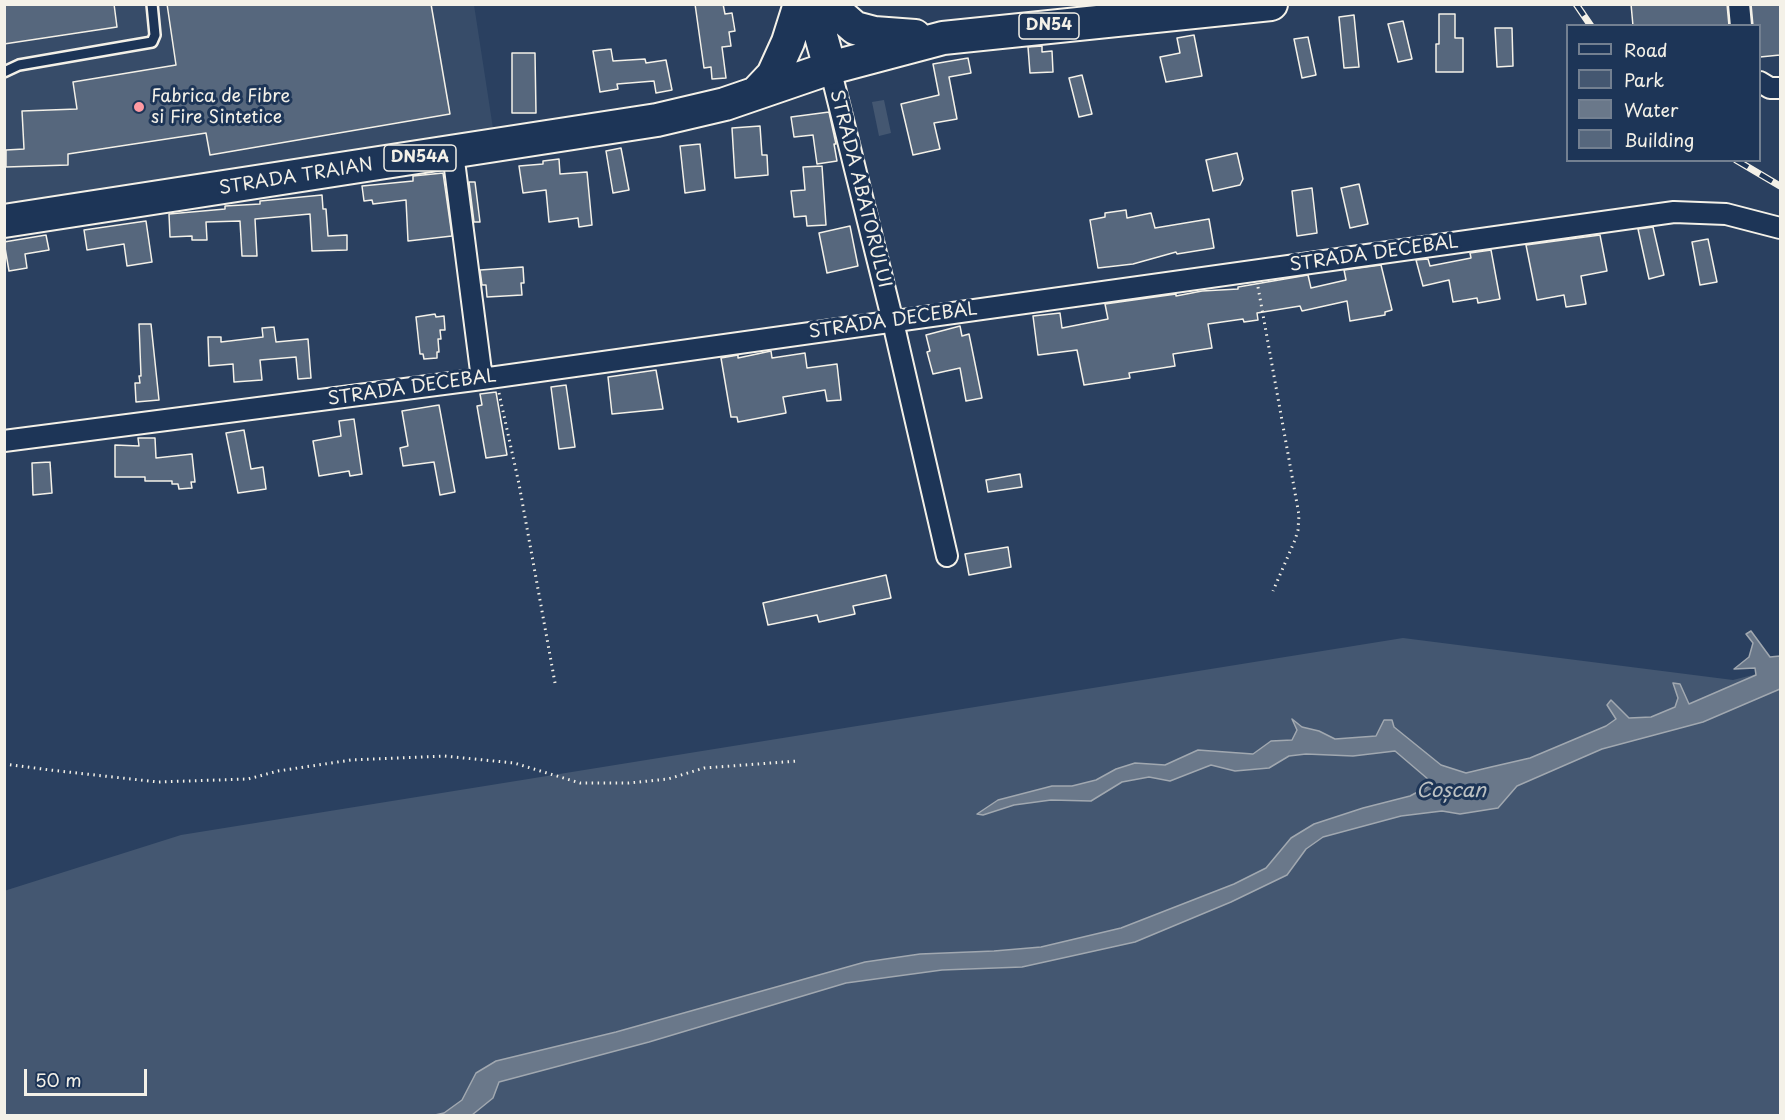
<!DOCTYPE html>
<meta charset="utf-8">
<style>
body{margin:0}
#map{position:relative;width:1785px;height:1120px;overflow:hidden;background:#2a4060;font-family:"Playpen Sans",sans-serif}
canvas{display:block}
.frame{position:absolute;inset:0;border:6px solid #f4f1e8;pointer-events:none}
.legend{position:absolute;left:1566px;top:24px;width:195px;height:138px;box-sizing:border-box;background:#1d3557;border:2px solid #738091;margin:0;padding:8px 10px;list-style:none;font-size:18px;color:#f4f1e8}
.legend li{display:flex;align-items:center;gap:12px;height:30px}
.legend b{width:30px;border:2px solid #738091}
.scale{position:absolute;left:24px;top:1069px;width:123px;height:27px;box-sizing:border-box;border:3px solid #f4f1e8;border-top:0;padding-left:8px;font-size:18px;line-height:21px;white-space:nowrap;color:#f4f1e8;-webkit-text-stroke:4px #1d3557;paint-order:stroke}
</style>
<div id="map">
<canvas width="1785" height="1120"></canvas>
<div class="frame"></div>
<ul class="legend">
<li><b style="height:8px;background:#1d3557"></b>Road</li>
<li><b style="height:16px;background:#445771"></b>Park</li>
<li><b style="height:16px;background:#6a788a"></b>Water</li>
<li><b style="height:16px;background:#56677d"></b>Building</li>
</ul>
<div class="scale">50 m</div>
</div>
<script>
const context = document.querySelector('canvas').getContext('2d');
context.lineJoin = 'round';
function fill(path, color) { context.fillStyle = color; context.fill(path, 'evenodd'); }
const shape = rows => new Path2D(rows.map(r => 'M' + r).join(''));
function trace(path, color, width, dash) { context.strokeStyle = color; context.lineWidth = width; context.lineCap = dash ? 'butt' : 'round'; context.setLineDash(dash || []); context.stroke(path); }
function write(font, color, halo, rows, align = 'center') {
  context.font = font + ' "Playpen Sans",sans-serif'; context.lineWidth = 6; context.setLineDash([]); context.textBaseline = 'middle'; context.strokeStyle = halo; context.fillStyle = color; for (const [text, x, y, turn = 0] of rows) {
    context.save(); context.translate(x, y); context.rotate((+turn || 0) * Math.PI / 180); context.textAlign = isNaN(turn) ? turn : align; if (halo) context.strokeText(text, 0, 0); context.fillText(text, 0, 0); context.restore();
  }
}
const built = shape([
 [4,5,474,5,494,135,5,208]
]);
const green = shape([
 [884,100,891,133,879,136,872,102],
 [1403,638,1733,680,1780,668,1780,1115,5,1115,4,891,181,835]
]);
const water = shape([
 [1751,631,1770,657,1780,656,1780,689,1703,722,1602,749,1517,786,1498,808,1460,814,1442,811,1401,816,1323,837,1306,849,1287,875,1231,902,1135,942,1022,967,942,970,846,983,649,1042,499,1082,493,1098,472,1115,435,1115,444,1113,462,1100,476,1073,496,1061,616,1032,865,962,920,954,994,951,1041,947,1121,928,1234,884,1266,868,1291,838,1314,824,1363,808,1410,796,1427,787,1429,780,1395,751,1353,756,1306,754,1289,756,1269,768,1235,771,1211,765,1170,781,1149,777,1122,782,1091,801,1051,800,1014,805,983,815,977,814,998,800,1052,786,1072,786,1096,780,1116,769,1135,763,1165,765,1198,750,1253,754,1271,741,1292,740,1297,730,1292,719,1302,727,1319,731,1335,739,1376,736,1384,720,1392,720,1394,727,1441,765,1466,773,1491,767,1530,758,1606,726,1616,719,1607,705,1611,700,1629,718,1651,717,1675,707,1678,698,1673,683,1680,684,1689,704,1756,675,1755,668,1734,669,1749,657,1753,643,1746,634,1751,631]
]);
const building = shape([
 [4,4,114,4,117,27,4,44,4,4],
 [167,4,431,4,450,114,210,155,206,133,68,154,68,165,6,167,6,150,24,149,22,111,77,109,73,82,176,65,167,4],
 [695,4,723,4,725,14,732,13,735,31,729,32,731,46,722,47,726,78,712,79,711,67,704,68,695,4],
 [1631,4,1727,4,1729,26,1633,26,1631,4],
 [1751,4,1780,4,1780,55,1760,57,1760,26,1753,26,1751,4],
 [1439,14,1455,14,1455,38,1463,38,1463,72,1436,72,1436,44,1439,44,1439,14],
 [1354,15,1359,67,1344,68,1339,17,1354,15],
 [1403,21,1412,59,1398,62,1388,24,1403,21],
 [1495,28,1512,28,1513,66,1497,67,1495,28],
 [1194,35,1202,76,1166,82,1160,57,1180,53,1177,38,1194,35],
 [1308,37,1316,75,1302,78,1294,39,1308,37],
 [1042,46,1042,52,1052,51,1053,72,1030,73,1028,47,1042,46],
 [611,49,613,61,645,59,646,63,666,60,672,90,656,93,654,81,617,84,618,89,600,92,593,51,611,49],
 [512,53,535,53,536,113,512,113,512,53],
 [968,58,971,73,949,77,957,119,934,123,940,149,913,155,901,104,939,95,933,64,968,58],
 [1082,75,1092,114,1079,117,1069,78,1082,75],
 [829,112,836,144,834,144,837,161,817,164,813,135,794,137,791,117,829,112],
 [760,126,762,155,767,155,768,175,735,178,732,128,760,126],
 [700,144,705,190,685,193,680,146,700,144],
 [621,148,629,190,613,193,606,151,621,148],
 [1237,153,1243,179,1240,185,1213,191,1206,160,1237,153],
 [559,159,560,174,587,172,592,225,579,227,578,218,549,222,546,190,523,193,519,166,543,164,543,161,559,159],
 [822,166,826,225,807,226,806,216,794,217,791,191,805,190,803,167,822,166],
 [443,173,452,236,408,241,406,200,373,204,372,200,364,201,362,186,413,181,413,176,443,173],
 [469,182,475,182,480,222,474,222,469,182],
 [1359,184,1368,224,1350,228,1341,188,1359,184],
 [1312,188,1317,233,1297,236,1292,191,1312,188],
 [322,195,323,209,326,209,328,236,347,235,347,250,312,251,310,214,255,219,257,256,242,256,240,221,206,222,207,240,192,240,192,236,170,237,169,214,225,209,225,206,260,204,260,201,322,195],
 [1126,210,1127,218,1151,213,1155,228,1209,219,1214,248,1177,254,1176,252,1133,264,1098,268,1090,220,1105,217,1105,213,1126,210],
 [146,221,152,262,127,266,124,244,87,250,84,230,146,221],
 [850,226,858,266,827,273,819,233,850,226],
 [1653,227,1664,275,1649,279,1638,229,1653,227],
 [46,235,49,250,25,254,27,268,9,271,4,242,46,235],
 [1600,235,1607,271,1581,276,1586,304,1566,307,1564,295,1537,300,1526,245,1600,235],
 [1708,239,1717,282,1700,285,1692,242,1708,239],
 [1491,250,1500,299,1478,303,1477,298,1453,302,1449,280,1423,286,1416,260,1428,259,1430,266,1471,258,1470,253,1491,250],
 [1381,265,1392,310,1385,312,1385,315,1350,321,1347,301,1302,311,1300,306,1257,313,1258,320,1244,322,1243,319,1208,324,1212,348,1173,354,1175,366,1129,373,1130,378,1084,385,1077,350,1038,355,1033,316,1060,313,1062,328,1108,319,1105,304,1176,294,1176,296,1202,291,1238,289,1238,287,1308,275,1311,288,1346,280,1344,270,1381,265],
 [523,267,524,283,521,283,522,295,487,297,486,285,482,285,480,270,523,267],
 [435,314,436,317,444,316,445,330,440,330,441,339,438,339,439,352,437,352,437,358,424,359,423,354,420,354,416,317,435,314],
 [139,324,151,324,159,400,136,402,135,383,140,383,139,376,141,376,139,324],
 [960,326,962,336,969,334,982,398,966,401,960,368,933,374,927,352,930,351,926,335,960,326],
 [274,327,276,342,308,339,311,378,298,379,296,357,260,360,262,380,234,382,233,364,209,366,208,337,221,337,221,342,263,337,262,328,274,327],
 [771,351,772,358,805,353,807,368,837,364,841,400,827,401,825,390,783,397,786,413,738,422,737,417,731,417,721,358,738,355,738,358,771,351],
 [656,370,663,409,612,414,608,377,656,370],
 [566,385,575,447,559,449,551,387,566,385],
 [496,392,507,455,486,458,477,406,482,405,480,394,496,392],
 [439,405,455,492,440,495,434,462,403,466,400,448,408,446,402,411,439,405],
 [354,419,362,474,350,476,349,471,319,476,313,441,341,436,339,421,354,419],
 [244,430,251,469,263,467,266,489,238,493,226,433,244,430],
 [138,438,155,438,156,458,192,454,195,482,191,482,192,488,179,489,178,484,172,484,172,481,145,481,145,477,115,477,115,445,139,446,138,438],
 [50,462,52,493,33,495,32,463,50,462],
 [1020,474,1022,487,988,492,986,480,1020,474],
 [1008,547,1011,567,969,575,965,554,1008,547],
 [886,575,891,598,853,606,855,614,819,622,817,615,768,625,763,603,886,575]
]);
const path = shape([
 [1258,287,1299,515,1298,530,1295,540,1273,591],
 [499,393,519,484,555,683],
 [4,764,50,770,158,782,248,779,278,771,351,760,444,756,514,763,580,783,629,783,668,779,704,768,798,761]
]);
const lane = shape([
 [4,72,19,65,152,42,155,35,152,4]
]);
const street = shape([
 [1739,4,1741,26],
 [830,68,893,322,947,556],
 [1760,82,1770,88,1780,88],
 [453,153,482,379],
 [4,441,482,379,1674,212,1726,214,1780,228]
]);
const primary = shape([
 [812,4,830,68],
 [832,8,855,28,874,33,915,36],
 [756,93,773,75,788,42,800,4],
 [4,221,657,120,725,104,830,68,943,38,1271,4]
]);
const rail = shape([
 [1576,4,1591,26],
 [1736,160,1780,186]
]);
const markers = [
 [139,107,6,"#ff9aa2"]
];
const shields = [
 [1049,26,60],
 [420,158,72]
];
const shieldNames = [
 ["DN54",1049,26],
 ["DN54A",420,158]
];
const poiNames = [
 ["Fabrica de Fibre",151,97],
 ["si Fire Sintetice",151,118]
];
const streetNames = [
 ["STRADA TRAIAN",296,177,-9],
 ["STRADA ABATORULUI",860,189,76],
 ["STRADA DECEBAL",1374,254,-8],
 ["STRADA DECEBAL",893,321,-8],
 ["STRADA DECEBAL",412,388,-8]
];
const waterNames = [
 ["Coșcan",1451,791]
];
fill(built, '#374c69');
fill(green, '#445771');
fill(water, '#6a788a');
trace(water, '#a1a8b0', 1.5);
fill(building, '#56677d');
trace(building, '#f4f1e8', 1.5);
trace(lane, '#f4f1e8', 14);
trace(street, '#f4f1e8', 24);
trace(primary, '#f4f1e8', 36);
trace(path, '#f4f1e8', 3, [1.5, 4.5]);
trace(lane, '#1d3557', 9);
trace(street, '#1d3557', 20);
trace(primary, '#1d3557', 32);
trace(rail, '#f4f1e8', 7);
trace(rail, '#1d3557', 4.5, [14]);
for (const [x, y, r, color] of markers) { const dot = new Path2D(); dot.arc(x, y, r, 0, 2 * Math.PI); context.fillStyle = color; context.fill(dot); trace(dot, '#1d3557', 2); }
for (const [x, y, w] of shields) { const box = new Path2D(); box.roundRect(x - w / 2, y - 13, w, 26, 4.5); context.fillStyle = '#1d3557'; context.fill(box); trace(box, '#f4f1e8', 1.5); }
write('bold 16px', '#f4f1e8', null, shieldNames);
write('18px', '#f4f1e8', '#1d3557', poiNames, 'left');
write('18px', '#f4f1e8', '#1d3557', streetNames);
write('italic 20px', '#bdc1c2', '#1d3557', waterNames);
</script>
